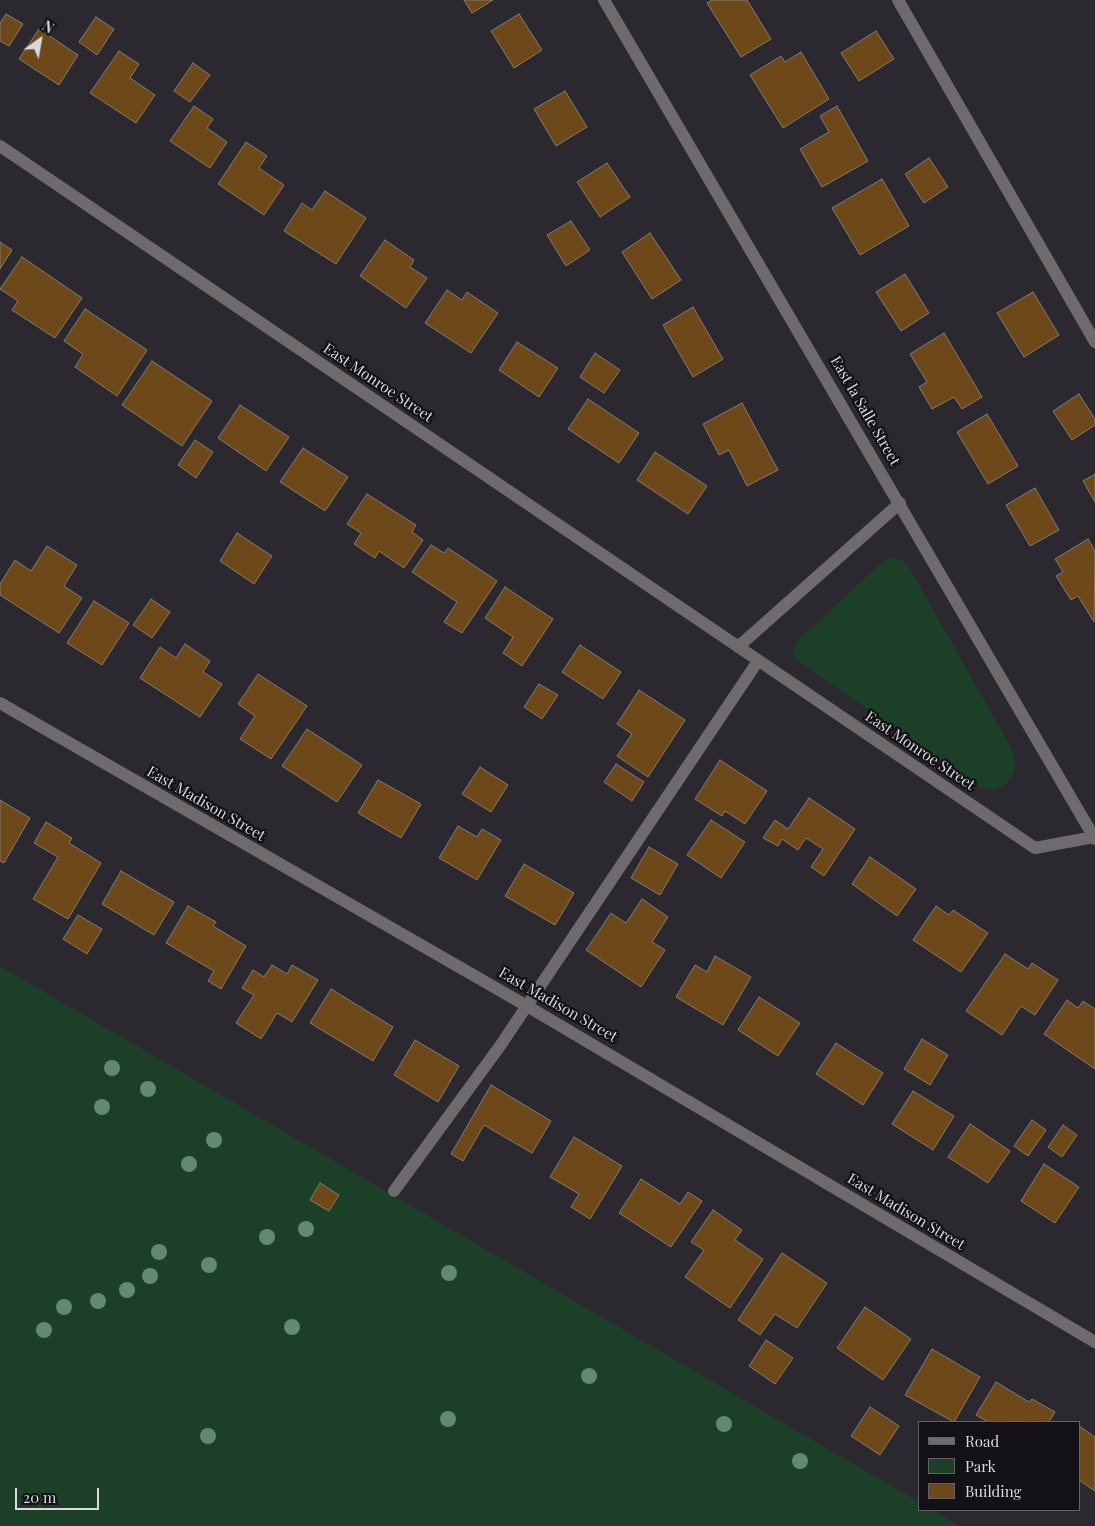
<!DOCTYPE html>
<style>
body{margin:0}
#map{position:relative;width:1095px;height:1526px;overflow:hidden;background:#2b2830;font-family:"Playfair Display",serif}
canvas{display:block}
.legend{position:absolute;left:918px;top:1421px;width:162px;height:90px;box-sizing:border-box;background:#131115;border:1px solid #636166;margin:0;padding:6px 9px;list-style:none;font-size:15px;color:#dbd9df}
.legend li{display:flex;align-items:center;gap:10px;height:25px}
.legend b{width:25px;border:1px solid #636166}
.north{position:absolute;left:15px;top:15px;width:50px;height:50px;-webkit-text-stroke:4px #131115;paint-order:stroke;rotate:32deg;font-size:14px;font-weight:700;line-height:20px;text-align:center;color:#dbd9df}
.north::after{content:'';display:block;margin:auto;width:18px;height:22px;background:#dbd9df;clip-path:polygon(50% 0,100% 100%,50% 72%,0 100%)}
.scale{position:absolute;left:15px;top:1488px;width:84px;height:22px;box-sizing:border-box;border:2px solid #dbd9df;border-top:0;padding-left:6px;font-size:15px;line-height:18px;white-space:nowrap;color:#dbd9df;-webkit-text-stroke:4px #131115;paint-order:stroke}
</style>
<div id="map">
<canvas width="1095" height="1526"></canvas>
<ul class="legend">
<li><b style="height:6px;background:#6f6a6d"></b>Road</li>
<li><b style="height:14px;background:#1c3f27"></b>Park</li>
<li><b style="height:14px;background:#6d491a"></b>Building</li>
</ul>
<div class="north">N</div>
<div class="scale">20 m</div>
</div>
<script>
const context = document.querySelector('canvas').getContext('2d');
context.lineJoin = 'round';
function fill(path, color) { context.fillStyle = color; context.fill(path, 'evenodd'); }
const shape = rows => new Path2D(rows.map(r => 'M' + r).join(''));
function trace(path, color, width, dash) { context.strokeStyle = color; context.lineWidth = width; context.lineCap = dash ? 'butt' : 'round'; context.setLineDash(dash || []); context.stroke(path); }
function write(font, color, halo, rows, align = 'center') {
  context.font = font + ' "Playfair Display",serif'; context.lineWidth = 4.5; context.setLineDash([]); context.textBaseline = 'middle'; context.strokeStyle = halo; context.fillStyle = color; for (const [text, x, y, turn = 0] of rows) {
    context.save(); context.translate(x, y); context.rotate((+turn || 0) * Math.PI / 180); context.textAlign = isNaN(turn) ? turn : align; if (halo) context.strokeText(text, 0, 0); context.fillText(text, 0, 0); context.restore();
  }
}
const green = shape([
 [891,557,902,560,909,567,1013,751,1016,763,1012,775,1006,784,994,790,981,788,794,658,793,649,797,641,883,561],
 [0,966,919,1502,919,1510,932,1510,960,1526,0,1526]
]);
const building = shape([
 [464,0,493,0,472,13,464,0],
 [712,0,747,0,771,39,741,57,707,3,712,0],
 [6,14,23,24,9,46,0,41,0,23,6,14],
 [519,14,542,50,514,68,491,31,519,14],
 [96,17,114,29,97,55,79,42,96,17],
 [39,29,78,55,59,85,19,59,39,29],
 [876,31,894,59,859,81,841,53,876,31],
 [119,51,139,64,130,78,155,95,136,123,90,93,119,51],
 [801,52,829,99,783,128,750,75,781,56,785,62,801,52],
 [193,63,210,75,190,102,174,91,193,63],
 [565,91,587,127,556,146,534,109,565,91],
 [194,106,213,119,207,128,227,142,210,168,170,141,194,106],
 [837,106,868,161,822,187,800,149,829,132,820,116,837,106],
 [246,142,267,156,259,168,284,185,264,215,218,184,246,142],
 [929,158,948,187,924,203,905,174,929,158],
 [607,163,630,197,600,217,577,182,607,163],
 [882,179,909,226,860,255,832,208,882,179],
 [325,191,366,218,336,264,284,231,302,203,312,210,325,191],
 [571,221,590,250,566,266,547,235,571,221],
 [650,233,681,280,652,299,622,252,650,233],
 [385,240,414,260,410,267,427,278,406,308,360,276,385,240],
 [0,242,12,250,0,269,0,242],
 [22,257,82,298,55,338,12,310,18,301,0,289,22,257],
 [905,274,929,313,901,331,876,292,905,274],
 [447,290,462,300,467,292,498,313,471,353,425,323,447,290],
 [1033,292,1059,335,1024,357,997,313,1033,292],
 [693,307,723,359,693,377,663,325,693,307],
 [85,309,147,350,117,396,75,367,83,354,64,341,85,309],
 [944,333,982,397,962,409,954,397,932,409,919,387,927,382,910,354,944,333],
 [517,342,558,368,539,397,499,370,517,342],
 [595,353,620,370,604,393,580,377,595,353],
 [152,361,212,401,182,446,122,405,152,361],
 [1079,394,1095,419,1095,425,1072,440,1053,411,1079,394],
 [588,399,639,433,619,463,568,429,588,399],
 [742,403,778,470,747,486,729,450,719,455,703,424,742,403],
 [240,405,289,437,266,471,218,438,240,405],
 [987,414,1018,466,988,484,957,432,987,414],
 [195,440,213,452,196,478,178,465,195,440],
 [303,448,348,477,325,511,280,482,303,448],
 [655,452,707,486,688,514,637,480,655,452],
 [1095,474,1095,502,1083,481,1095,474],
 [1035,488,1059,530,1030,546,1006,505,1035,488],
 [367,494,416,525,412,532,423,540,404,568,379,551,375,558,354,544,361,533,347,524,367,494],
 [237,533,272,556,254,584,220,561,237,533],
 [1088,539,1095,551,1094,622,1078,596,1071,600,1056,576,1063,572,1055,559,1088,539],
 [431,545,444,553,448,548,497,581,462,633,444,622,457,602,412,572,431,545],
 [47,546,77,565,64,586,82,598,59,633,0,595,0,584,15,560,31,571,47,546],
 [505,587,553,619,522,666,503,653,513,637,485,618,505,587],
 [151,599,170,612,152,638,133,625,151,599],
 [94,601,129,623,102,665,67,643,94,601],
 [185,644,210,661,203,672,222,684,200,717,140,678,160,647,176,658,185,644],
 [580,645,621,672,603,699,562,672,580,645],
 [258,674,307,706,271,759,240,739,255,716,238,704,258,674],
 [539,684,558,695,542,719,524,707,539,684],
 [639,690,685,720,648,777,617,756,632,734,617,724,639,690],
 [307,729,362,765,337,802,282,766,307,729],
 [720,760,767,791,745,824,725,811,722,816,695,799,720,760],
 [616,764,644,782,632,801,604,782,616,764],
 [480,767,508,785,491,812,462,794,480,767],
 [378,780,421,804,401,838,358,813,378,780],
 [809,798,855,829,824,876,811,867,823,849,806,838,798,850,782,839,778,846,763,838,775,820,788,829,809,798],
 [0,800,30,818,4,863,0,861,0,800],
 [711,820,745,842,721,878,687,855,711,820],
 [46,822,72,838,69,843,101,863,68,919,33,899,58,857,34,843,46,822],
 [458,826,477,837,482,829,501,840,477,880,439,858,458,826],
 [649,847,678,864,660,895,631,878,649,847],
 [870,857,916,889,897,916,852,884,870,857],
 [524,864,574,893,555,925,505,896,524,864],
 [121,871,174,902,154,935,102,904,121,871],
 [642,899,668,917,652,942,665,950,641,987,586,950,611,913,626,923,642,899],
 [188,906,216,922,213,926,246,946,221,989,208,981,214,971,166,943,188,906],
 [936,906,949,915,953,910,988,933,961,972,913,940,936,906],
 [78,915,102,929,87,954,63,939,78,915],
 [1005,954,1028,969,1032,963,1058,980,1035,1015,1021,1006,1002,1035,966,1011,1005,954],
 [715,956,751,977,723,1025,676,997,695,965,707,972,715,956],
 [272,965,287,974,292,965,318,980,292,1022,277,1013,261,1039,236,1023,254,995,242,988,253,970,264,977,272,965],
 [331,989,393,1027,373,1061,310,1023,331,989],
 [759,997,800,1023,778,1056,738,1030,759,997],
 [1067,1000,1078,1008,1083,1001,1095,1009,1095,1069,1044,1034,1067,1000],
 [922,1039,948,1055,930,1085,904,1069,922,1039],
 [415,1040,459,1066,438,1102,394,1075,415,1040],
 [836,1043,883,1073,863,1105,816,1074,836,1043],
 [491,1085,551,1121,532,1153,484,1125,463,1161,451,1154,491,1085],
 [913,1091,954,1116,933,1150,892,1124,913,1091],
 [1032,1120,1046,1130,1028,1156,1014,1146,1032,1120],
 [970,1124,1010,1151,988,1183,948,1157,970,1124],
 [1063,1125,1077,1135,1062,1157,1048,1147,1063,1125],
 [574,1137,622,1166,590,1219,571,1207,579,1194,550,1177,574,1137],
 [1044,1164,1079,1187,1055,1223,1021,1201,1044,1164],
 [641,1179,680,1204,688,1192,702,1201,671,1247,619,1213,641,1179],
 [320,1183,339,1195,329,1211,310,1200,320,1183],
 [713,1210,742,1230,735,1240,763,1259,730,1308,685,1277,704,1250,691,1242,713,1210],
 [782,1253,827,1283,797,1328,775,1314,760,1335,738,1320,782,1253],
 [865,1307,911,1339,883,1380,837,1348,865,1307],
 [766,1340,793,1358,775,1384,749,1366,766,1340],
 [932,1349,980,1377,954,1422,905,1395,932,1349],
 [996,1382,1029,1402,1032,1399,1055,1412,1049,1422,988,1422,976,1415,996,1382],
 [870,1407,899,1426,880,1455,851,1436,870,1407],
 [1079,1426,1095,1437,1095,1491,1079,1480,1079,1426]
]);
const minor = shape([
 [604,0,1095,839],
 [898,0,1095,342],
 [0,146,1035,848,1094,837],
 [738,647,900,503],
 [0,703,527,1006,1095,1342],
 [394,1191,500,1046,758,661]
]);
const trees = [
 [112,1068],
 [148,1089],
 [102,1107],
 [214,1140],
 [189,1164],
 [306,1229],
 [267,1237],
 [159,1252],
 [209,1265],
 [449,1273],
 [150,1276],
 [127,1290],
 [98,1301],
 [64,1307],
 [292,1327],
 [44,1330],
 [589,1376],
 [448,1419],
 [724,1424],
 [208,1436],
 [800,1461]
];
const streetNames = [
 ["East Monroe Street",378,383,34],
 ["East la Salle Street",865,411,60],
 ["East Monroe Street",920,751,34],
 ["East Madison Street",206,804,30],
 ["East Madison Street",558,1005,30],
 ["East Madison Street",906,1212,31]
];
fill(green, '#1c3f27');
fill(building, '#6d491a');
trace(building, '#837c73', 1);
trace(minor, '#6f6a6d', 12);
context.fillStyle = '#628a70';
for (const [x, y] of trees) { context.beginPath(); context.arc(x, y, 8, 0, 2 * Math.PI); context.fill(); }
write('15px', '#dbd9df', '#131115', streetNames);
</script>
